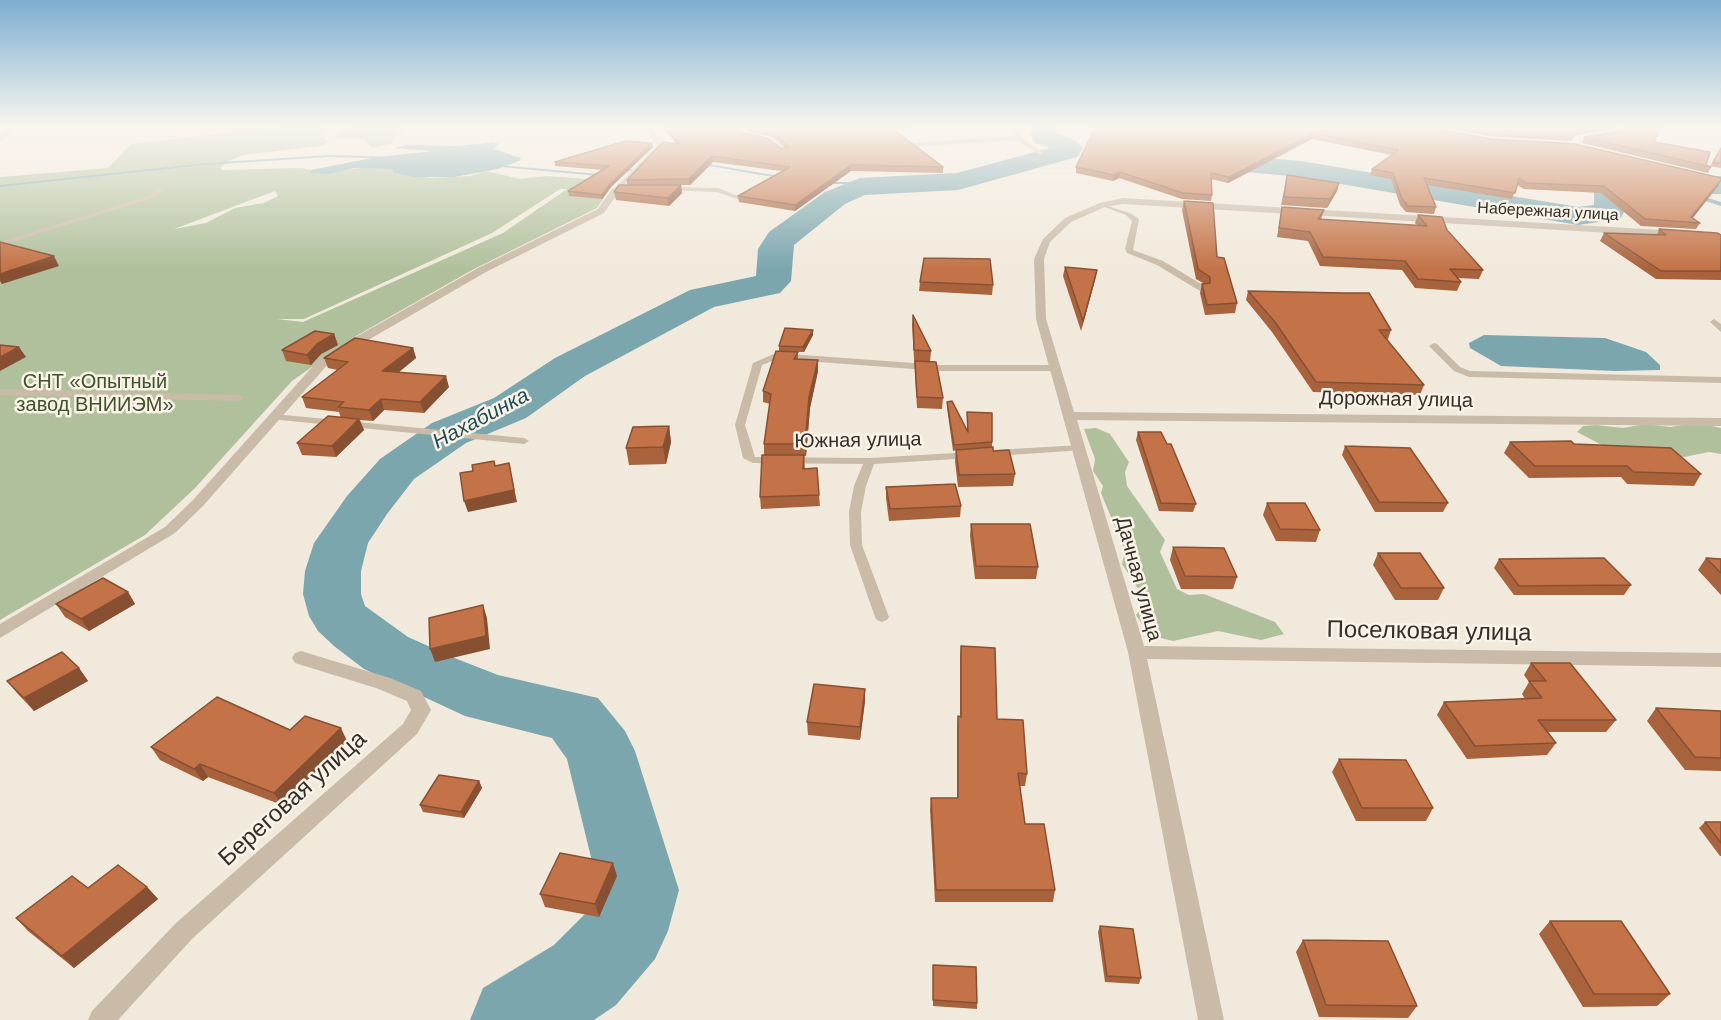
<!DOCTYPE html>
<meta charset="utf-8">
<style>
body{margin:0}
canvas{display:block;background:#f1e9db}
</style>
<canvas width="1721" height="1020"></canvas>
<script>
const context = document.querySelector('canvas').getContext('2d');
context.lineJoin = 'round';
function fill(path, color) { context.fillStyle = color; context.fill(path, 'evenodd'); }
const shape = rows => new Path2D(rows.map(r => 'M' + r).join(''));
function trace(path, color, width, dash) { context.strokeStyle = color; context.lineWidth = width; context.lineCap = dash ? 'butt' : 'round'; context.setLineDash(dash || []); context.stroke(path); }
function write(font, color, halo, rows, align = 'center') {
  context.font = font + ' Arial,sans-serif'; context.lineWidth = 5; context.setLineDash([]); context.textBaseline = 'middle'; context.strokeStyle = halo; context.fillStyle = color; for (const [text, x, y, turn = 0] of rows) {
    context.save(); context.translate(x, y); context.rotate((+turn || 0) * Math.PI / 180); context.textAlign = isNaN(turn) ? turn : align; if (halo) context.strokeText(text, 0, 0); context.fillText(text, 0, 0); context.restore();
  }
}
const green = shape([
 [290,126,319,126,327,129,322,135,328,142,320,146,243,155,228,161,221,167,222,170,301,168,311,170,312,173,363,168,393,169,395,173,430,178,470,176,486,171,520,179,546,176,588,179,598,183,598,186,612,186,597,208,472,270,356,336,292,381,195,488,145,535,0,620,0,177,108,168,131,144],
 [560,189,567,189,503,233,303,322,277,319,304,319,492,233],
 [275,191,278,196,264,203,235,208,206,223,174,229],
 [350,126,403,126,404,130,393,139,393,143,373,148,363,139,334,138,337,133],
 [1698,423,1721,428,1721,454,1709,452,1684,457,1652,449,1619,454,1577,432,1583,426,1596,425,1623,428,1645,424,1670,427],
 [1096,428,1110,434,1129,462,1125,472,1127,486,1165,540,1160,552,1177,589,1189,595,1204,594,1275,622,1284,634,1261,640,1218,631,1173,641,1149,635,1136,615,1146,601,1122,564,1125,551,1101,493,1103,486,1093,471,1095,459,1084,429]
]);
const water = shape([
 [493,142,499,144,494,149,521,158,519,161,498,169,454,177,416,177,394,173,392,169,354,168,330,174,311,173,311,170,377,157,434,151,395,148,406,145,459,146],
 [1484,335,1605,338,1646,352,1660,365,1660,370,1615,371,1501,366,1470,348,1469,343]
]);
const stream = shape([
 [329,155,401,157,403,158,401,159,329,157,205,165,0,187,0,185,205,163,329,155],
 [696,162,785,177,787,178,785,179,698,164,696,162],
 [488,164,610,175,631,169,633,170,610,177,490,166,488,164],
 [820,182,945,182,947,183,945,184,820,184,820,182],
 [1698,195,1721,202,1721,206,1696,198,1695,197,1698,195]
]);
const river = shape([
 [1034,126,1058,126,1055,133,1073,139,1083,148,1077,157,958,190,865,195,845,204,794,245,791,281,780,293,714,307,585,376,526,418,466,443,414,479,387,514,368,543,361,571,361,594,365,606,408,637,457,659,498,675,598,698,625,731,635,751,679,890,668,931,655,959,616,1005,594,1020,470,1020,483,988,554,945,593,906,599,890,567,759,552,738,465,716,364,669,334,646,318,631,309,616,303,594,305,571,314,543,347,496,380,459,432,423,494,398,555,358,690,290,756,276,758,249,769,232,825,192,860,178,957,173,1050,148,1035,143,1030,134,1034,126],
 [1144,126,1200,127,1223,137,1227,142,1208,158,1246,156,1301,161,1578,207,1594,205,1594,193,1599,187,1635,176,1721,176,1721,194,1637,194,1624,198,1624,212,1620,219,1578,225,1301,177,1246,172,1201,175,1185,170,1181,164,1181,159,1194,142,1173,139,1147,131,1144,126]
]);
const lane = shape([
 [645,126,651,126,662,147,618,191,614,191,614,189,656,147,645,126],
 [732,126,738,126,748,134,772,139,787,151,782,152,768,141,744,136,732,126],
 [1005,126,1012,126,1020,131,1021,137,1042,152,1042,154,1038,154,1017,140,911,147,908,145,911,143,1015,136,1015,133,1005,126],
 [1712,126,1721,126,1721,130,1712,127,1712,126],
 [665,187,718,188,743,198,740,200,717,192,663,190,663,188,665,187],
 [159,188,164,189,155,197,0,246,0,242,151,195,159,188],
 [1101,204,1130,213,1139,219,1133,250,1163,261,1206,287,1206,291,1200,291,1157,265,1127,253,1125,249,1132,221,1126,215,1101,206,1101,204],
 [1714,319,1721,324,1721,332,1710,322,1714,319],
 [1434,343,1437,344,1460,367,1470,371,1721,377,1721,383,1469,377,1454,371,1429,346,1434,343],
 [776,353,941,365,1056,365,1061,368,1056,371,941,371,777,359,762,365,745,425,755,457,870,458,972,452,978,455,972,458,874,464,866,486,861,512,862,545,889,617,887,620,882,622,877,620,875,617,850,545,849,512,854,486,863,464,753,463,743,458,735,425,753,363,776,353],
 [0,389,239,395,244,398,239,401,0,395,0,389],
 [274,414,524,438,529,441,524,444,270,419,269,417,274,414],
 [1080,445,1085,448,1084,450,995,456,989,453,995,450,1080,445]
]);
const street = shape([
 [10,126,18,126,0,142,0,136,10,126],
 [1625,126,1637,126,1605,137,1601,135,1625,126],
 [1522,139,1578,144,1582,146,1578,148,1525,143,1522,139],
 [613,188,620,190,604,213,486,272,330,362,203,506,175,533,0,638,0,624,165,527,193,500,322,356,478,268,598,209,613,188],
 [1123,198,1678,231,1683,234,1678,237,1123,204,1105,207,1071,222,1050,242,1044,259,1046,319,1074,412,1721,418,1721,426,1077,420,1144,646,1721,653,1721,667,1147,659,1224,1020,1198,1020,1128,652,1036,319,1034,259,1043,239,1065,218,1100,203,1123,198],
 [301,651,390,678,421,691,431,710,417,734,192,939,118,1020,88,1020,92,1011,176,923,403,724,411,710,407,701,376,688,295,663,292,658,295,653,301,651]
]);
const wall = shape([
 [663,126,736,126,742,132,780,148,784,147,773,137,749,132,742,126,921,126,894,130,943,167,943,173,851,171,795,211,739,202,738,196,782,171,713,162,690,185,681,185,682,193,669,206,616,200,614,192,627,185,627,180,676,144],
 [1096,126,1422,126,1719,185,1692,218,1700,223,1696,229,1641,226,1601,193,1524,189,1517,185,1512,199,1427,185,1436,207,1434,214,1406,212,1400,205,1391,179,1370,175,1372,169,1392,155,1312,139,1228,183,1211,179,1212,195,1211,201,1182,199,1119,178,1113,181,1076,173,1076,167],
 [1433,126,1622,126,1576,135,1570,141,1489,136],
 [1627,131,1706,165,1711,167,1708,173,1582,143,1584,137],
 [653,147,611,187,602,199,569,196,568,191,603,170,555,166,555,162],
 [1721,148,1721,168,1710,166],
 [1287,175,1339,183,1337,191,1327,208,1281,205],
 [1184,201,1217,257,1237,303,1235,313,1205,315,1200,293,1202,284,1203,283,1196,279,1182,210],
 [1282,207,1324,210,1321,220,1417,225,1415,223,1418,215,1447,230,1483,270,1479,279,1457,278,1461,282,1457,291,1415,288,1402,270,1320,266,1308,241,1277,237],
 [1659,229,1721,235,1721,280,1656,279,1600,241,1604,233,1657,235],
 [1065,267,1097,270,1095,280,1081,331,1063,276],
 [920,282,993,285,992,295,919,291],
 [1248,291,1391,330,1388,339,1386,339,1424,385,1420,395,1313,392,1272,332,1246,300],
 [913,315,931,351,930,362,943,398,942,409,917,408,912,325],
 [813,330,813,335,804,352,798,352,798,359,818,371,810,408,806,456,804,456,805,469,819,495,820,506,761,509,760,497,764,455,764,444,770,404,763,402,763,391,779,351,779,346],
 [334,334,338,345,321,354,311,365,286,361,282,350],
 [413,348,416,358,398,373,449,387,424,413,384,410,373,421,360,420,364,430,336,457,302,455,297,443,341,418,339,412,306,408,302,397,338,370,328,368,324,358],
 [947,402,967,431,967,412,992,442,992,447,993,451,1015,474,1013,486,958,487,955,461,956,450,953,451,947,408],
 [669,426,671,442,666,464,629,465,626,448],
 [1138,432,1196,504,1193,512,1159,511,1136,440],
 [1510,442,1574,444,1701,474,1694,486,1627,484,1621,477,1529,478,1504,453],
 [1345,446,1448,503,1443,512,1375,512,1342,455],
 [886,487,961,506,960,517,889,521,886,498],
 [1267,503,1320,530,1316,542,1276,541,1263,515],
 [971,524,1038,567,1036,579,975,579,970,536],
 [1173,547,1237,577,1233,589,1181,589,1170,560],
 [1378,553,1444,588,1438,600,1395,600,1373,565],
 [1706,558,1721,559,1721,595,1698,570],
 [1499,559,1631,585,1624,595,1514,595,1494,568],
 [128,592,135,604,89,631,65,617,56,604],
 [961,646,997,719,1027,774,1025,786,1020,786,1025,824,1055,890,1053,902,935,902,930,810,931,798,957,798,957,729,958,716,960,717,960,658],
 [1531,663,1616,720,1606,732,1548,732,1556,743,1547,755,1467,759,1437,715,1444,702,1525,699,1522,694,1529,682,1524,675],
 [79,668,88,681,34,711,17,693,7,681],
 [865,689,865,701,860,740,808,735,807,722],
 [1656,708,1721,711,1721,771,1685,770,1647,721],
 [290,730,347,741,282,805,208,777,203,781,160,760,151,747],
 [1339,759,1433,808,1426,821,1356,821,1332,772],
 [479,781,482,788,464,818,423,812,420,805],
 [1705,822,1721,822,1721,856,1720,856,1699,828],
 [617,876,599,917,545,907,540,894],
 [147,887,158,899,74,968,28,931,16,918,88,888],
 [1550,921,1670,994,1657,1006,1583,1007,1539,934],
 [1100,926,1141,978,1139,984,1105,982,1098,932],
 [1303,940,1417,1006,1408,1018,1319,1017,1296,952],
 [933,965,977,1003,977,1009,933,1006]
]);
const shadedWall = shape([
 [894,126,921,126,894,130],
 [1594,126,1622,126,1576,135,1570,141,1572,135,1578,129],
 [1314,133,1312,139,1228,183,1229,177],
 [652,143,653,147,611,187,602,199,602,195,611,183],
 [712,156,713,162,690,185,689,179],
 [851,165,851,171,795,211,795,205],
 [1120,172,1119,178,1113,181,1114,175],
 [1721,180,1719,185,1688,224,1691,217],
 [1339,183,1337,191,1327,208,1330,199],
 [681,185,682,193,669,206,668,198],
 [54,256,59,266,2,284,0,281,0,274],
 [1097,270,1095,280,1081,331,1083,321],
 [813,330,813,335,804,352,803,347],
 [334,334,338,345,321,354,311,365,307,355,317,344],
 [19,347,26,357,0,371,0,357],
 [413,348,416,358,386,382,382,371],
 [818,360,818,371,810,408,806,456,805,444,809,397],
 [446,376,449,387,424,413,420,402],
 [381,399,384,410,373,421,369,410],
 [359,419,364,430,336,457,332,446],
 [669,426,671,442,666,464,663,447],
 [509,463,517,502,468,512,464,501],
 [128,592,135,604,89,631,81,619],
 [483,605,487,618,490,649,435,662,430,649],
 [79,668,88,681,34,711,24,698],
 [865,689,865,701,860,740,860,727],
 [341,728,347,741,282,805,274,793],
 [200,764,208,777,203,781,194,769],
 [479,781,482,788,464,818,461,812],
 [613,863,617,876,599,917,595,904],
 [147,887,158,899,74,968,62,956]
]);
const building = shape([
 [666,126,736,126,742,132,767,138,780,148,789,147,773,132,749,126,889,126,943,167,851,165,795,205,738,196,790,167,712,156,689,179,627,180,663,142,679,144,666,126],
 [1096,126,1422,126,1491,139,1575,144,1721,178,1721,180,1691,217,1700,223,1645,219,1604,186,1526,183,1519,178,1515,193,1424,178,1436,207,1408,206,1402,199,1393,173,1372,169,1399,150,1314,133,1229,177,1211,173,1212,195,1183,193,1120,172,1114,175,1076,167,1096,126],
 [1468,126,1594,126,1578,129,1572,135,1491,130,1468,126],
 [1634,126,1661,126,1654,142,1710,152,1706,165,1711,167,1584,137,1627,131,1634,126],
 [625,141,652,143,611,183,602,195,568,191,609,166,555,162,625,141],
 [1721,148,1721,163,1713,162,1721,148],
 [1287,175,1339,183,1330,199,1284,197,1287,175],
 [619,185,681,185,668,198,614,192,619,185],
 [1184,201,1213,203,1217,257,1224,258,1237,303,1207,305,1202,284,1210,283,1210,277,1198,269,1184,201],
 [1282,207,1324,210,1318,219,1427,226,1418,215,1442,217,1447,230,1483,270,1450,269,1461,282,1418,279,1405,261,1323,257,1310,232,1279,228,1282,207],
 [1659,229,1717,233,1721,235,1721,271,1661,271,1604,233,1666,235,1659,229],
 [0,242,54,256,0,274,0,242],
 [924,258,990,259,993,285,920,282,924,258],
 [1065,267,1097,270,1083,321,1065,267],
 [1248,291,1342,293,1369,293,1391,330,1379,330,1424,385,1316,382,1275,322,1248,291],
 [913,315,931,351,914,350,913,315],
 [785,328,813,330,803,347,779,346,785,328],
 [315,331,334,334,317,344,307,355,282,350,315,331],
 [355,338,413,348,382,371,446,376,420,402,381,399,369,410,338,407,344,402,302,397,348,362,324,358,355,338],
 [0,345,19,347,0,357,0,345],
 [776,351,798,352,794,359,818,360,809,397,805,444,764,444,771,394,763,391,776,351],
 [915,361,936,362,943,398,917,397,915,361],
 [952,401,968,432,967,412,992,413,992,442,954,445,947,402,952,401],
 [328,416,359,419,332,446,297,443,328,416],
 [669,426,663,447,626,448,633,427,669,426],
 [1138,432,1161,432,1167,444,1171,444,1196,504,1161,503,1138,432],
 [1571,441,1574,444,1671,448,1701,474,1634,472,1627,466,1535,466,1510,442,1571,441],
 [1345,446,1410,448,1448,503,1379,502,1345,446],
 [993,447,993,451,1009,450,1015,474,959,475,956,450,993,447],
 [762,455,804,455,803,469,817,468,819,495,760,497,762,455],
 [494,461,495,466,509,463,514,490,464,501,460,473,473,471,472,465,494,461],
 [955,484,961,506,890,509,886,487,955,484],
 [1267,503,1305,503,1320,530,1280,529,1267,503],
 [971,524,1030,524,1038,567,976,566,971,524],
 [1173,547,1224,548,1237,577,1185,576,1173,547],
 [1378,553,1420,553,1444,588,1401,588,1378,553],
 [1604,558,1631,585,1519,586,1499,559,1604,558],
 [1706,558,1721,559,1721,573,1706,558],
 [103,578,128,592,81,619,56,604,103,578],
 [483,605,486,636,430,649,429,618,483,605],
 [961,646,995,648,997,719,1023,720,1027,774,1018,773,1025,824,1044,824,1055,890,936,890,931,798,958,798,958,716,961,717,961,646],
 [62,652,79,668,24,698,7,681,62,652],
 [1531,663,1570,663,1616,720,1538,720,1556,743,1475,746,1444,702,1542,698,1529,681,1546,681,1531,663],
 [814,684,865,689,860,727,807,722,814,684],
 [217,697,290,730,305,716,341,728,274,793,200,764,194,769,151,747,217,697],
 [1656,708,1721,711,1721,758,1695,757,1656,708],
 [1339,759,1406,760,1433,808,1362,808,1339,759],
 [439,775,479,781,461,812,420,805,439,775],
 [1705,822,1721,822,1721,843,1705,822],
 [560,853,613,863,595,904,540,894,560,853],
 [118,865,147,887,62,956,16,918,72,876,88,888,118,865],
 [1550,921,1621,921,1670,994,1594,994,1550,921],
 [1100,926,1133,929,1141,978,1107,976,1100,926],
 [1303,940,1388,941,1417,1006,1326,1005,1303,940],
 [933,965,976,967,977,1003,933,1000,933,965]
]);
const farStreetnames = [
 ["Набережная улица",1548,212,3]
];
const parkNames = [
 ["СНТ «Опытный",95,382],
 ["завод ВНИИЭМ»",95,405]
];
const streetNames = [
 ["Дорожная улица",1396,400,1],
 ["Южная улица",858,441,-1],
 ["Дачная улица",1138,579,75]
];
const waterNames = [
 ["Нахабинка",481,419,-28]
];
const nearStreetnames = [
 ["Поселковая улица",1429,632,1],
 ["Береговая улица",293,799,-42]
];
fill(green, '#b0c09c');
fill(water, '#7ba6ae');
fill(stream, '#7ba6ae');
fill(river, '#7ba6ae');
fill(lane, '#c9bba8');
fill(street, '#c9bba8');
fill(wall, '#a8633d');
fill(shadedWall, '#885032');
fill(building, '#c37347');
trace(building, '#885032', 1.5);
const sky = context.createLinearGradient(0, 0, 0, 269);
sky.addColorStop(0, '#7caed1');
sky.addColorStop(0.47, '#f9f5ef');
sky.addColorStop(1, '#f9f5ef00');
context.fillStyle = sky;
context.fillRect(0, 0, 1721, 269);
write('16px', '#362e28', '#f9f3e8', farStreetnames);
write('20px', '#41532c', '#f9f3e8', parkNames);
write('20px', '#362e28', '#f9f3e8', streetNames);
write('italic 21px', '#1e4c56', '#f9f3e8', waterNames);
write('24px', '#362e28', '#f9f3e8', nearStreetnames);
</script>
